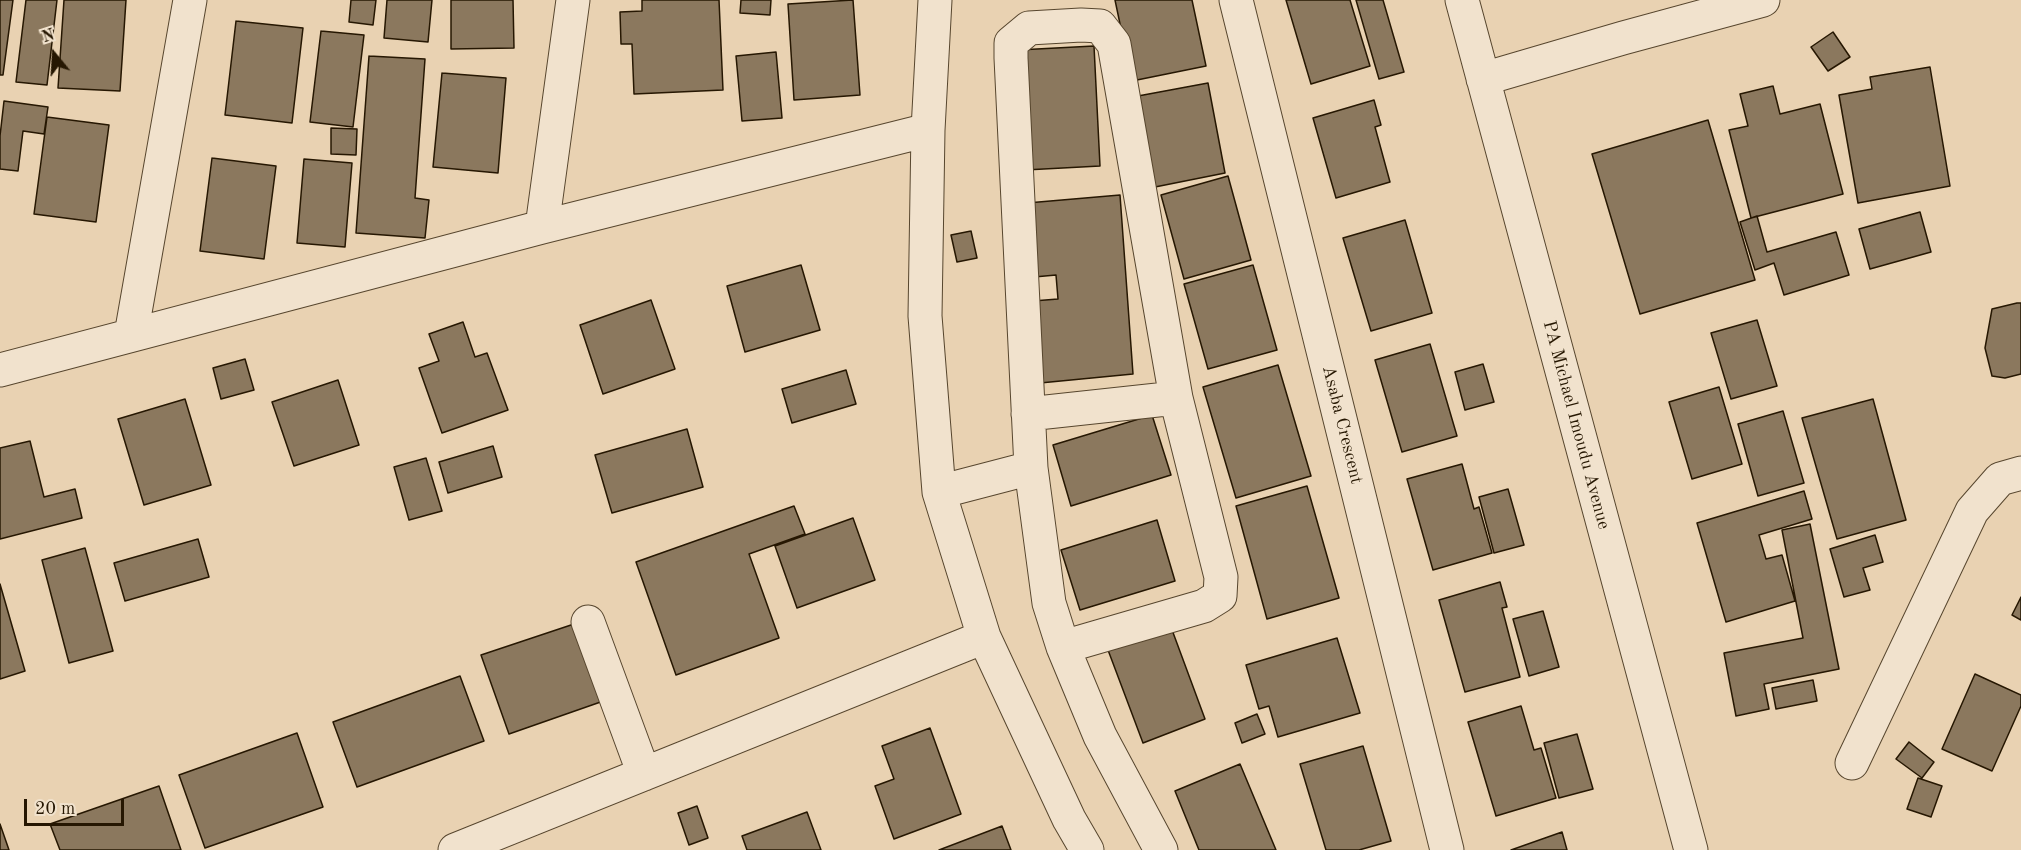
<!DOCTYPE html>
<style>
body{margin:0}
#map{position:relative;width:2021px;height:850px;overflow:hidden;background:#e9d2b2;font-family:"Old Standard TT",serif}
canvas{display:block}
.north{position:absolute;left:24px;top:24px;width:60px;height:60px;-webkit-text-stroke:4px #f1e2cd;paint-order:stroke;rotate:342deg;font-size:16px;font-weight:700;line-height:24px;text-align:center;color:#261702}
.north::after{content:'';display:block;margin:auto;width:21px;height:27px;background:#261702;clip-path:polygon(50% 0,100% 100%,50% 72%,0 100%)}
.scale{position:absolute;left:24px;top:799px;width:100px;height:27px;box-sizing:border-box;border:3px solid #261702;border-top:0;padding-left:8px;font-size:18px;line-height:21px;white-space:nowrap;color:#261702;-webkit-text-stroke:4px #f1e2cd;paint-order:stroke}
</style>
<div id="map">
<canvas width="2021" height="850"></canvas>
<div class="north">N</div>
<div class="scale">20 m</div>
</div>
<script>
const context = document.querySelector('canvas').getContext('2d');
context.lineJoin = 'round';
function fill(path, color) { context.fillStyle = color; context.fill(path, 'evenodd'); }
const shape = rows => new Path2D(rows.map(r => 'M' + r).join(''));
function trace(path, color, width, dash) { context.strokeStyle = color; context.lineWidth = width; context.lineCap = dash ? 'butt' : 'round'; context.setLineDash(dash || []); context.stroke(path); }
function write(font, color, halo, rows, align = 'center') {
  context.font = font + ' "Old Standard TT",serif'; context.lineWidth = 6; context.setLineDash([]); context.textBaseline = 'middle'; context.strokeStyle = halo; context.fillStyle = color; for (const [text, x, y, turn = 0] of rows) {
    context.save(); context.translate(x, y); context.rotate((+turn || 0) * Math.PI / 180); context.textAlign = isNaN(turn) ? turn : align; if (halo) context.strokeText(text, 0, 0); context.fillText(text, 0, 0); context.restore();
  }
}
const building = shape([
 [0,0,13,0,3,75,0,75,0,0],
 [26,0,57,0,47,85,16,82,26,0],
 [64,0,126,0,120,91,58,88,64,0],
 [351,0,376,0,373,25,349,22,351,0],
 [387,0,432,0,428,42,384,38,387,0],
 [451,0,513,0,514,48,451,49,451,0],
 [642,0,719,0,723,90,634,94,632,44,621,44,620,12,642,11,642,0],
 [741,0,771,0,770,15,740,13,741,0],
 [853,0,860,95,794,100,788,4,853,0],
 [1115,0,1192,0,1206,66,1132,81,1115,0],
 [1286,0,1350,0,1370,66,1311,84,1286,0],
 [1356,0,1383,0,1404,72,1379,79,1356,0],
 [236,21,303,28,292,123,225,115,236,21],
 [321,31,364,35,353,127,310,122,321,31],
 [1833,32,1850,57,1828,71,1811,47,1833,32],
 [1094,46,1100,166,1025,170,1018,50,1094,46],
 [776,52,782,118,742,121,736,56,776,52],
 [369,56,425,59,415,198,429,200,425,238,356,233,369,56],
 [1930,67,1950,186,1858,203,1839,95,1872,89,1870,77,1930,67],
 [442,73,506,78,498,173,433,167,442,73],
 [1208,83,1225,173,1155,187,1138,96,1208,83],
 [1773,86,1780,114,1820,104,1843,194,1751,218,1729,130,1748,126,1740,94,1773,86],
 [1374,100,1381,125,1375,127,1390,182,1336,198,1313,118,1374,100],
 [4,101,48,107,44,134,23,131,18,171,0,169,0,136,4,101],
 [47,117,109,125,96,222,34,214,47,117],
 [1708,120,1755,280,1640,314,1592,154,1708,120],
 [331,128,357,129,356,155,331,154,331,128],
 [212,158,276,166,264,259,200,251,212,158],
 [304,159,352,163,345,247,297,243,304,159],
 [1228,176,1251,260,1184,279,1161,195,1228,176],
 [1120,195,1133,374,1040,383,1033,301,1058,299,1056,275,1034,277,1027,203,1120,195],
 [1920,212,1931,252,1870,269,1859,229,1920,212],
 [1757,216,1767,252,1836,232,1849,275,1784,295,1774,263,1755,270,1740,222,1757,216],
 [1405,220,1432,313,1371,331,1343,238,1405,220],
 [971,231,977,258,957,262,951,235,971,231],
 [801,265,820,330,745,352,727,286,801,265],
 [1253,265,1277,350,1208,369,1184,284,1253,265],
 [651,300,675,369,603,394,580,325,651,300],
 [2017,303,2021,303,2021,374,2005,378,1992,376,1985,348,1992,309,2017,303],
 [1757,320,1777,386,1731,399,1711,333,1757,320],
 [463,322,475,357,487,353,508,410,442,433,419,368,439,361,429,334,463,322],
 [1430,344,1457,436,1402,452,1375,360,1430,344],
 [245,359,254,390,221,399,213,368,245,359],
 [1483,364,1494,402,1465,410,1455,372,1483,364],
 [1278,365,1311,476,1236,498,1203,387,1278,365],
 [846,370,856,404,792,423,782,389,846,370],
 [338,380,359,445,294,466,272,402,338,380],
 [1719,387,1742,464,1692,479,1669,402,1719,387],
 [185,399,211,485,144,505,118,419,185,399],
 [1873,399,1906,520,1837,539,1802,418,1873,399],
 [1783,411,1804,483,1758,496,1738,424,1783,411],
 [1152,415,1171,475,1071,506,1053,445,1152,415],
 [687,429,703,487,612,513,595,455,687,429],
 [30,441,44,497,75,489,82,518,0,539,0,448,30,441],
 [493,446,502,477,448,493,439,462,493,446],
 [426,458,442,511,409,520,394,467,426,458],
 [1462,464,1474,509,1479,507,1492,553,1433,570,1407,479,1462,464],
 [1307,486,1339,598,1267,619,1236,506,1307,486],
 [1508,489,1524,545,1494,553,1479,497,1508,489],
 [1804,491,1812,519,1759,535,1766,559,1782,555,1795,601,1726,622,1697,523,1804,491],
 [794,506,805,534,749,554,779,638,676,675,636,562,794,506],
 [853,518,875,580,797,608,775,546,853,518],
 [1157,520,1175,581,1080,610,1061,550,1157,520],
 [1810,524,1839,669,1764,684,1769,709,1736,716,1724,653,1803,638,1782,530,1810,524],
 [1875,535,1883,562,1863,568,1870,590,1844,597,1830,549,1875,535],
 [198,539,209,577,125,601,114,563,198,539],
 [85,548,113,651,69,663,42,560,85,548],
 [1500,582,1507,607,1502,608,1520,677,1465,692,1439,600,1500,582],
 [0,584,25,671,0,679,0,584],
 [2021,597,2021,620,2012,615,2021,597],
 [1543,611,1559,667,1529,676,1513,619,1543,611],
 [1168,619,1205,719,1143,743,1105,642,1168,619],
 [586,620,612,698,509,734,481,655,586,620],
 [1337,638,1360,713,1278,737,1269,706,1259,709,1246,665,1337,638],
 [1975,674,2021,695,2021,706,1992,771,1942,749,1975,674],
 [460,676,484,741,357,787,333,722,460,676],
 [1813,680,1817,701,1776,709,1772,688,1813,680],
 [1521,706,1534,750,1541,748,1556,798,1496,816,1468,722,1521,706],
 [1257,714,1265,734,1242,743,1235,723,1257,714],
 [930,728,961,814,894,839,875,786,894,779,882,746,930,728],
 [297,733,323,807,205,848,179,775,297,733],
 [1577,734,1593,789,1559,798,1544,743,1577,734],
 [1909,742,1934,762,1922,778,1896,759,1909,742],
 [1363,746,1391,841,1359,850,1326,850,1300,764,1363,746],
 [1240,764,1276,850,1199,850,1175,791,1240,764],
 [1918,778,1942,786,1931,817,1907,809,1918,778],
 [159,786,181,850,60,850,50,824,159,786],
 [697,806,708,838,689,845,678,813,697,806],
 [807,812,821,850,747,850,742,836,807,812],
 [0,824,9,850,0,850,0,824],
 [1002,826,1011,850,939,850,1002,826],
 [1562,832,1567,850,1511,850,1562,832]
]);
const minor = shape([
 [935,0,928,130,925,316,939,492,984,637,1069,819,1087,850],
 [1236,0,1447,850],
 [1462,0,1691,850],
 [1483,79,1623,38,1763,0],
 [542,227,573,0],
 [131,335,190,0],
 [0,370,542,227,928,130],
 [1028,414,1176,398],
 [1031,468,1049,603,1063,647,1100,736,1161,850],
 [939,492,1031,468,1011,58,1011,43,1029,28,1081,25,1100,26,1114,44,1176,398,1221,577,1220,596,1204,606,1063,647],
 [588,622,644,774],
 [1852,763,1972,511,2000,479,2021,473],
 [455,850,984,637]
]);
const streetNames = [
 ["Asaba Crescent",1342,425,76],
 ["PA Michael Imoudu Avenue",1576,425,75]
];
fill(building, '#8b785e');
trace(building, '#261702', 1.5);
trace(minor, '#57462e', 35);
trace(minor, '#f1e2cd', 33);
write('18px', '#261702', '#f1e2cd', streetNames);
</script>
